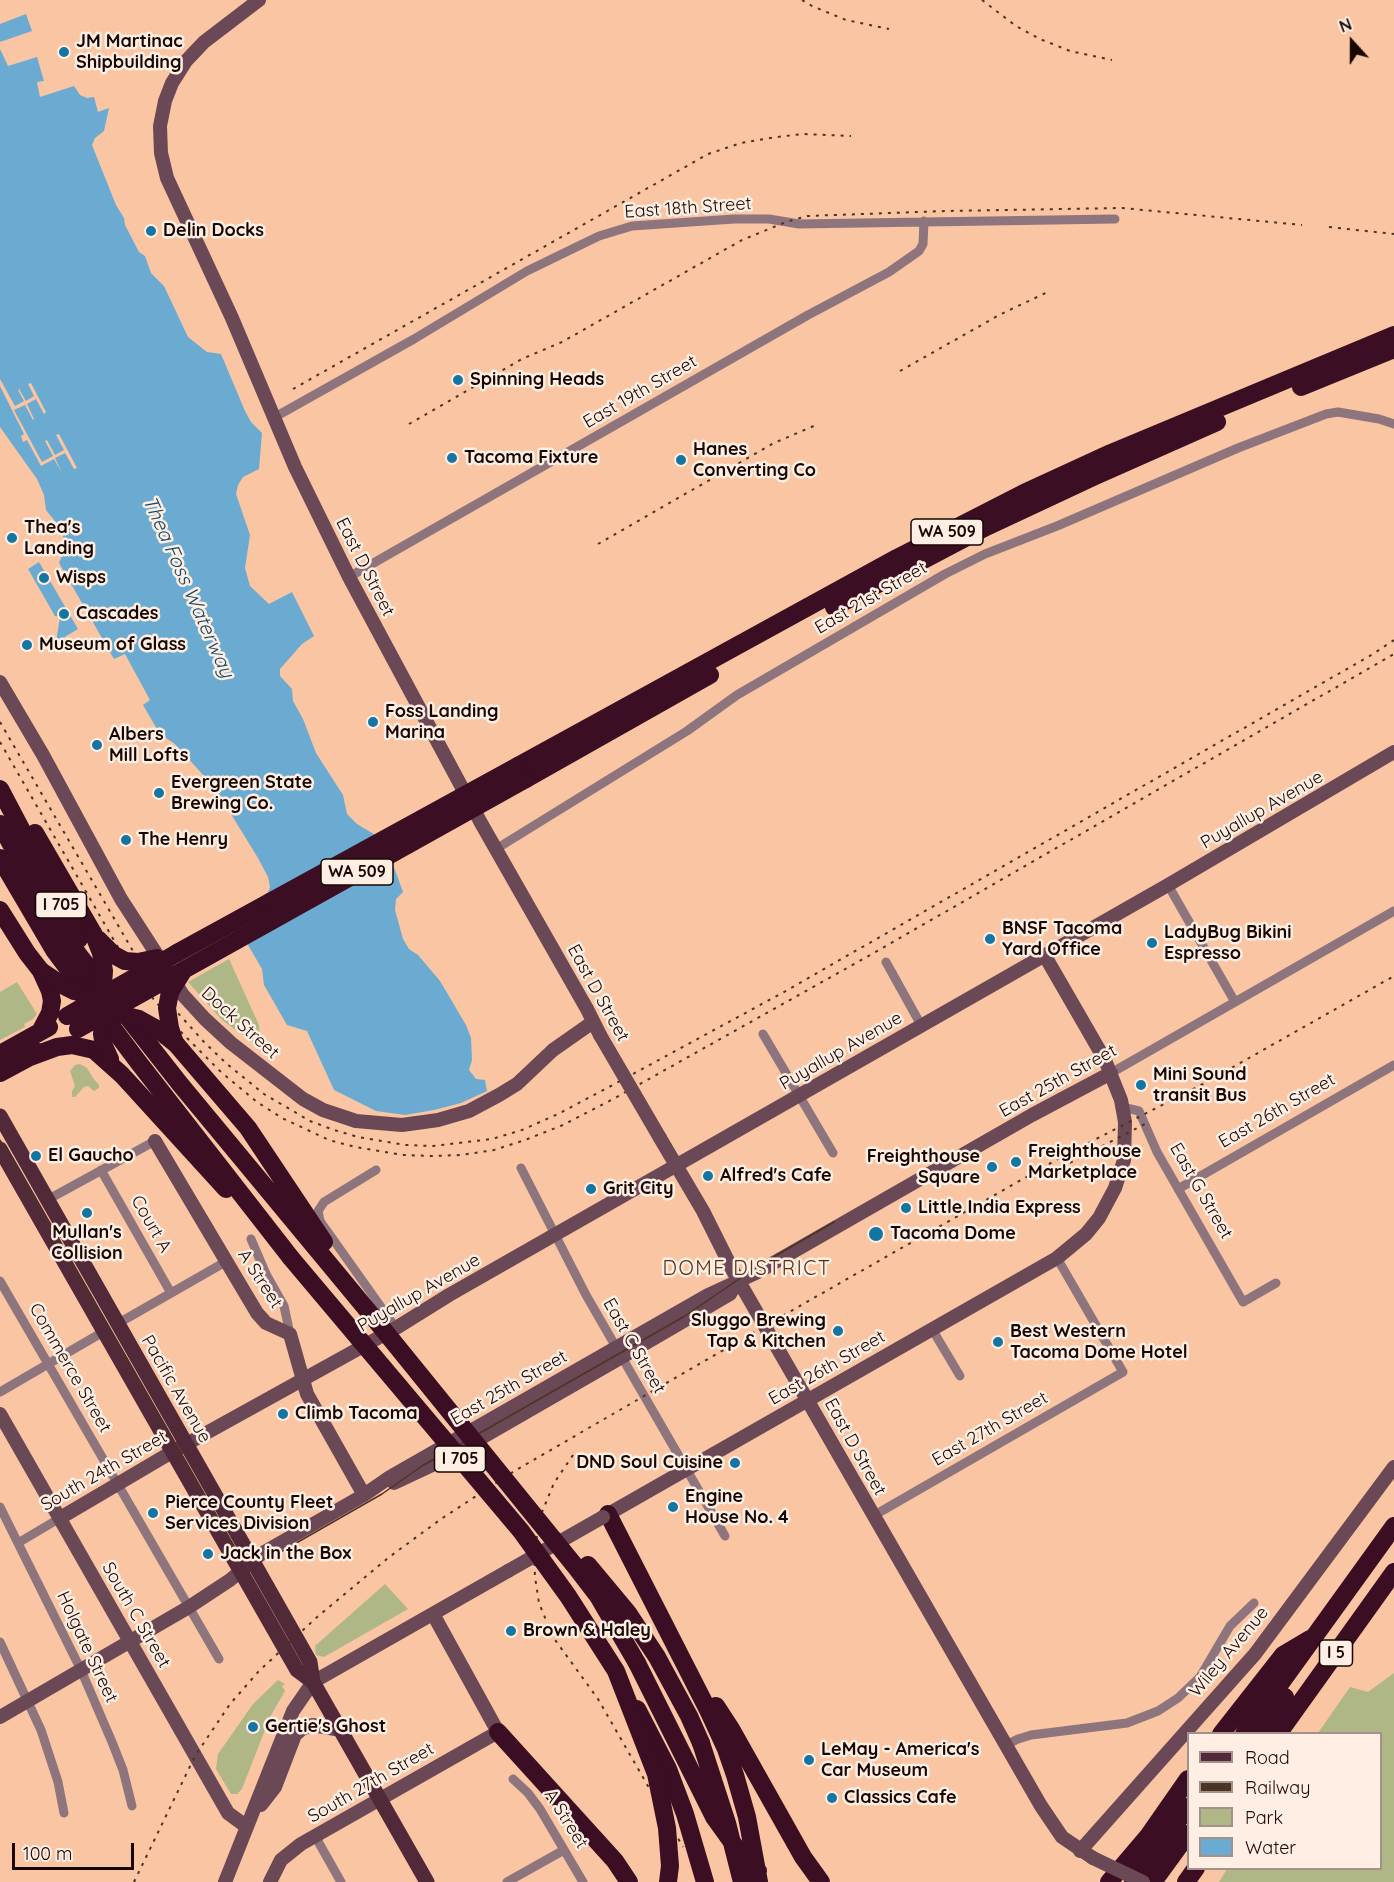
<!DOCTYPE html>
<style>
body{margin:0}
#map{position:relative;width:1394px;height:1882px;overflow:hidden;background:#f9c5a2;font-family:Quicksand,sans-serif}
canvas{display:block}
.legend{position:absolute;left:1187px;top:1732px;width:195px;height:138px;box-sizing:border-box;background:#ffeee4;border:2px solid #a29289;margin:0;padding:8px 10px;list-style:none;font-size:18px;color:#170700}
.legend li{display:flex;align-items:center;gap:12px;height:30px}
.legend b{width:30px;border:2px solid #a29289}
.north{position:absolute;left:1322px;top:12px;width:60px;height:60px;-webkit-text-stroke:4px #ffeee4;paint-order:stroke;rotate:339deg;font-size:16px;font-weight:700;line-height:24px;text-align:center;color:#170700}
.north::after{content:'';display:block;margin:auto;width:21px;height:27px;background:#170700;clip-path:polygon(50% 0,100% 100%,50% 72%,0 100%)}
.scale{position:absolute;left:12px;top:1843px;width:122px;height:27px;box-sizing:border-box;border:3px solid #170700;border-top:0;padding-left:8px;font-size:18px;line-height:21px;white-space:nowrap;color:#170700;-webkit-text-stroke:4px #ffeee4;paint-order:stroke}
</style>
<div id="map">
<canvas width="1394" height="1882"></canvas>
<ul class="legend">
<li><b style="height:8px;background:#522939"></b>Road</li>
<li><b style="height:8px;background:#4c3326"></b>Railway</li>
<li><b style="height:16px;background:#afb787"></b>Park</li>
<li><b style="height:16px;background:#6babd1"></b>Water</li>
</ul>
<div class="north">N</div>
<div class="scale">100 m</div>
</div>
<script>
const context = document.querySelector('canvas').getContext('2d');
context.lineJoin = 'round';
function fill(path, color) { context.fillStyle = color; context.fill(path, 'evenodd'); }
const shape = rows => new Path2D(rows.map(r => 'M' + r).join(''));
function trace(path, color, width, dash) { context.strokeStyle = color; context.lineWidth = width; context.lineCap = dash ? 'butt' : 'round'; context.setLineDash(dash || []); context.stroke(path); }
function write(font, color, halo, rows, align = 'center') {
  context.font = font + ' Quicksand,sans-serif'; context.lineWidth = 5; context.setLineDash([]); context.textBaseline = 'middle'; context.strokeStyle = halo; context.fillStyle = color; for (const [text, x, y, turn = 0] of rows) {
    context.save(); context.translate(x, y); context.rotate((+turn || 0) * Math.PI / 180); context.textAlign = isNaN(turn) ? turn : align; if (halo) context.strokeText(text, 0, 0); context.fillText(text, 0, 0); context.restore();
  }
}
const green = shape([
 [229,959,259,1025,260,1041,258,1046,222,1020,188,982],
 [17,982,37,1014,33,1019,24,1024,25,1027,0,1040,0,992],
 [80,1064,87,1068,93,1078,99,1085,99,1088,94,1091,88,1086,84,1087,75,1097,72,1097,72,1091,75,1086,70,1071,75,1065],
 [385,1584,408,1609,324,1657,316,1655,315,1646],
 [1394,1673,1394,1882,1219,1882,1227,1869,1380,1868,1380,1734,1318,1733,1350,1687,1368,1692],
 [278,1680,285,1684,282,1686,285,1691,270,1717,242,1789,237,1794,231,1794,216,1769,218,1754,253,1704]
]);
const water = shape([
 [26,14,32,31,0,42,0,24],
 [0,49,8,66,37,57,44,81,37,82,40,97,74,86,80,95,87,98,94,97,98,112,109,108,104,131,95,138,92,145,116,205,124,218,125,225,139,252,145,256,151,273,164,286,188,337,207,352,221,354,245,411,251,422,262,433,259,469,243,477,238,485,236,494,250,535,245,568,250,586,269,604,292,592,314,636,302,644,280,669,280,676,292,689,293,701,303,719,316,753,343,795,347,814,357,824,377,836,395,870,403,892,396,899,395,910,403,939,409,949,418,955,440,981,466,1025,471,1038,472,1060,469,1070,476,1079,485,1080,487,1091,461,1103,434,1110,405,1115,376,1111,334,1090,307,1031,287,1025,264,985,262,969,248,945,270,887,268,877,258,858,215,788,175,744,160,734,143,705,150,700,125,654,114,659,59,563,65,548,62,530,46,510,44,495,37,479,0,427],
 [39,562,78,629,56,642,60,617,55,616,28,569]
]);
const pier = shape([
 [0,379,15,406,24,401,18,390,19,389,26,401,34,396,28,384,31,383,46,412,44,414,36,399,27,404,34,419,33,420,25,405,14,410,42,462,53,456,45,441,47,440,55,455,64,450,56,435,59,434,77,468,74,469,65,453,55,458,62,473,54,459,41,466,27,440,23,442,21,436,24,434,0,386]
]);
const street = shape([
 [275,417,414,339,527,271,599,236,632,226,734,219,769,219,799,224,1115,219],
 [349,577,808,315,889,272,919,251,923,244,924,221],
 [496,849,687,731,737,695,945,574,985,554,1057,526,1238,448,1326,414,1338,412,1379,419,1394,424],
 [1168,885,1235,1002],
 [886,962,921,1025],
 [763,1034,833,1153],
 [1111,1073,1394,911],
 [1122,1107,1139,1111,1157,1152,1243,1302,1276,1283],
 [521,1168,586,1295,725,1536],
 [101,1170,171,1293],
 [376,1170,324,1202,318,1211,320,1221,396,1328],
 [1178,1189,1394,1065],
 [47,1200,155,1141],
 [251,1239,266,1274,284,1306,290,1334],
 [0,1281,219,1659],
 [117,1324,227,1261],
 [932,1329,960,1376],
 [0,1392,103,1332],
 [0,1507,81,1670,112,1742,123,1770,132,1806],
 [873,1516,1123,1372,1057,1258],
 [18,1543,60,1518],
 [0,1642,41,1730,58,1782,64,1813],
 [1006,1745,1018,1739,1031,1735,1127,1723,1158,1711,1178,1698,1200,1677,1230,1626,1254,1603],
 [513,1779,528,1793,540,1809,583,1882],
 [315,1836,341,1882],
 [507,1882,564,1850]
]);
const secondary = shape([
 [259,0,204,42,186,61,172,83,165,101,160,126,161,153,167,178,232,318,295,467,349,577,481,823,587,1009,600,1035],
 [0,682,43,755,121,899,183,995,205,1019,231,1043,303,1099,323,1110,356,1121,402,1125,438,1120,469,1111,499,1095,517,1084,553,1050,593,1022],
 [660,1138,703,1211,733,1271,1041,1806,1062,1837,1093,1858],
 [155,1141,257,1313,266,1323,290,1334,307,1394,364,1495],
 [0,1414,228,1813,247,1827],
 [394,1483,443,1460,622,1357,730,1294,736,1284],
 [603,1517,1057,1258,1086,1234,1099,1218,1115,1188,1124,1160,1125,1122,1121,1100,1105,1060,1045,956],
 [60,1518,172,1452,396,1328,449,1295,1168,885,1394,752],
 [0,1717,189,1607,230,1580,261,1554,364,1495,390,1477,708,1295,756,1273,1032,1115,1111,1073],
 [261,1805,275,1787,295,1735,302,1729,312,1725,341,1730],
 [1080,1851,1255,1654,1394,1467],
 [225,1882,293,1711,313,1682,508,1571],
 [270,1882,281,1860,301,1844,498,1732,433,1614]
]);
const primary = shape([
 [0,1116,310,1662,313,1682,427,1882],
 [0,1149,297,1670,313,1682]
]);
const highway = shape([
 [1301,387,1394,349],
 [834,607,986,527,1095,476,1217,422],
 [518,766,897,558,1024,493,1111,453,1394,335],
 [526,779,710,675],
 [0,789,79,939],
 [0,824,37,892,78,954,180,1084,378,1323],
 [35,833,93,933],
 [0,858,54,950,139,1063,291,1258],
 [0,910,27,953,41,971,50,991,52,1001,50,1013,40,1032],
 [177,953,270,902],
 [176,1044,248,1128,324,1242],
 [0,1054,49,1027],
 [30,1057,57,1047,72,1045,94,1050,122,1075,226,1189],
 [0,1073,39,1052],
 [608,1514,709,1712,726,1749,735,1775,747,1817,759,1882],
 [637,1663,714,1817,737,1849,758,1871],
 [716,1706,731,1729,803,1857,821,1882],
 [637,1709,668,1769,685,1814,705,1882],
 [498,1732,615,1861,629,1882],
 [1221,1734,1283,1655,1310,1639],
 [1244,1734,1394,1526],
 [1261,1734,1285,1697],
 [1278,1734,1394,1572],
 [701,1743,727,1823,742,1882],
 [1109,1882,1149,1835,1188,1779],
 [1133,1882,1188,1807],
 [1153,1882,1188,1834],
 [1186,1882,1196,1868]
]);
const tram = shape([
 [0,1140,229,1541,240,1553,255,1559,266,1558,277,1554,382,1494,422,1466,685,1316,758,1266,834,1222]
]);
const rail = shape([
 [802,0,812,6,846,20,889,29],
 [982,0,1016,26,1040,39,1070,51,1112,60],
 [1329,227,1394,234],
 [900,371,1001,314,1050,291],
 [293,389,708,154,741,143,777,137,803,134,851,136],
 [409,424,522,359,562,342,742,240,786,222,807,216,946,211,1122,208,1302,225],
 [598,544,774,443,816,425],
 [0,722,137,958,168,1002,205,1043,227,1064,264,1094,310,1121,334,1130,358,1137,405,1145,433,1146,492,1139,522,1130,558,1114,609,1087,784,992,1373,654,1394,640],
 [0,742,127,963,142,985,179,1030,221,1072,257,1102,282,1118,329,1140,355,1147,403,1155,432,1156,461,1155,494,1150,525,1140,563,1125,615,1098,872,954,1394,654],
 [1054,1171,1145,1124],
 [573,1455,554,1483,540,1517,534,1554,535,1577,539,1603,553,1637,598,1699,683,1847],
 [134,1882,195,1756,230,1704,259,1671,316,1618,388,1558,441,1519,516,1470,812,1299,1065,1155,1203,1084,1394,976]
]);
const secondaryBridge = shape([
 [600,1035,660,1138],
 [508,1571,603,1517],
 [1093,1858,1143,1882]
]);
const highwayBridge = shape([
 [270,902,518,766],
 [93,933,101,953,104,971,103,984,95,1010,115,1013,139,1019,157,1029,176,1044],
 [98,939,114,955,125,961,138,962,157,958],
 [41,971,62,985,74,991,105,998],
 [109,1008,103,1023,102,1034,104,1046,110,1059],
 [67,1016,177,953],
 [78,1029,526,779],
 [175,1043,170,1028,167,1008,170,992,183,971],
 [291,1258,521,1531,568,1596,616,1671,656,1774,667,1828,670,1866,668,1882],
 [378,1323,575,1566,598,1596,637,1663],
 [588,1565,628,1613,657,1657,689,1716,701,1743]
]);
const markers = [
 [64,52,6,"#1275a2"],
 [151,231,6,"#1275a2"],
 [458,380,6,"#1275a2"],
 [452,458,6,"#1275a2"],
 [681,460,6,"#1275a2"],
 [12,538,6,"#1275a2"],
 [44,578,6,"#1275a2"],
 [64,614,6,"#1275a2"],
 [27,645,6,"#1275a2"],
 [373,722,6,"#1275a2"],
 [97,745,6,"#1275a2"],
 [159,793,6,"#1275a2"],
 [126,840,6,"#1275a2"],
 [990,939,6,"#1275a2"],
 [1152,943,6,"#1275a2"],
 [1141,1085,6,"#1275a2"],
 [36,1156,6,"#1275a2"],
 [1016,1162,6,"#1275a2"],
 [992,1167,6,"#1275a2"],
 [708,1176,6,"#1275a2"],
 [591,1189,6,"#1275a2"],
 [906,1208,6,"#1275a2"],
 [87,1213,6,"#1275a2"],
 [876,1234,8,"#1275a2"],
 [838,1331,6,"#1275a2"],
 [998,1342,6,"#1275a2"],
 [283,1414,6,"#1275a2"],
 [735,1463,6,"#1275a2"],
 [673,1507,6,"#1275a2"],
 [153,1513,6,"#1275a2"],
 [208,1554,6,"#1275a2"],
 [511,1631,6,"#1275a2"],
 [253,1727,6,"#1275a2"],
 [809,1760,6,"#1275a2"],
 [832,1798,6,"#1275a2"]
];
const shields = [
 [947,532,72],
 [357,872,72],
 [61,905,51],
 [460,1459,51],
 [1336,1653,33]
];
const shieldNames = [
 ["WA 509",947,532],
 ["WA 509",357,872],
 ["I 705",61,905],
 ["I 705",460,1459],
 ["I 5",1336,1653]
];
const poiNames = [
 ["JM Martinac",76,42],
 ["Shipbuilding",76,63],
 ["Delin Docks",163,231],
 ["Spinning Heads",470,380],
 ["Hanes",693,450],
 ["Converting Co",693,471],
 ["Tacoma Fixture",464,458],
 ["Thea's",24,528],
 ["Landing",24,549],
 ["Wisps",56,578],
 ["Cascades",76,614],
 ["Museum of Glass",39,645],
 ["Foss Landing",385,712],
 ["Marina",385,733],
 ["Albers",109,735],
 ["Mill Lofts",109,756],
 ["Evergreen State",171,783],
 ["Brewing Co.",171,804],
 ["The Henry",138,840],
 ["BNSF Tacoma",1002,929],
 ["Yard Office",1002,950],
 ["LadyBug Bikini",1164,933],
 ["Espresso",1164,954],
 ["Mini Sound",1153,1075],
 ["transit Bus",1153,1096],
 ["Freighthouse",1028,1152],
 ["Marketplace",1028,1173],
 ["El Gaucho",48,1156],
 ["Freighthouse",980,1157,"right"],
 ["Square",980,1178,"right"],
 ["Alfred's Cafe",720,1176],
 ["Grit City",603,1189],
 ["Little India Express",918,1208],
 ["Mullan's",87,1233,"center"],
 ["Collision",87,1254,"center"],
 ["Tacoma Dome",890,1234],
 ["Sluggo Brewing",826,1321,"right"],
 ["Tap & Kitchen",826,1342,"right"],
 ["Best Western",1010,1332],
 ["Tacoma Dome Hotel",1010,1353],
 ["Climb Tacoma",295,1414],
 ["DND Soul Cuisine",723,1463,"right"],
 ["Engine",685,1497],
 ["House No. 4",685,1518],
 ["Pierce County Fleet",165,1503],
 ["Services Division",165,1524],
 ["Jack in the Box",220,1554],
 ["Brown & Haley",523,1631],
 ["Gertie's Ghost",265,1727],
 ["LeMay - America's",821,1750],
 ["Car Museum",821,1771],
 ["Classics Cafe",844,1798]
];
const streetNames = [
 ["East 18th Street",688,208,-4],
 ["East 19th Street",640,392,-30],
 ["East D Street",365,567,63],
 ["East 21st Street",871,598,-30],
 ["Puyallup Avenue",1262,810,-30],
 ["East D Street",598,993,61],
 ["Dock Street",240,1023,42],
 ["Puyallup Avenue",841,1051,-30],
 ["East 25th Street",1058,1081,-29],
 ["East 26th Street",1277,1111,-30],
 ["East G Street",1201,1191,60],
 ["Court A",151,1224,60],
 ["A Street",260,1279,57],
 ["Puyallup Avenue",419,1293,-30],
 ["East C Street",634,1346,60],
 ["Commerce Street",70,1368,60],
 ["East 26th Street",827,1368,-30],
 ["East 25th Street",509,1388,-30],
 ["Pacific Avenue",176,1389,60],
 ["East 27th Street",990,1429,-30],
 ["East D Street",855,1447,61],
 ["South 24th Street",104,1471,-30],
 ["South C Street",136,1615,60],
 ["Holgate Street",87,1647,65],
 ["Wiley Avenue",1229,1652,-50],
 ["South 27th Street",371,1783,-30],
 ["A Street",566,1819,58]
];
const waterNames = [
 ["Thea Foss Waterway",188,587,66]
];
const neighbourhoodNames = [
 ["DOME DISTRICT",747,1269]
];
fill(green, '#afb787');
fill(water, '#6babd1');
fill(pier, '#f9c5a2');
trace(street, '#8d747d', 9);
trace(secondary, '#6b4855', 14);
trace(primary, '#522939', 15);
trace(highway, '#3b0e23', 18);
trace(tram, '#4c3326', 1.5);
trace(rail, '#4c3326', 2, [3, 6]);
trace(secondaryBridge, '#6b4855', 14);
trace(highwayBridge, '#3b0e23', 18);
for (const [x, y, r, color] of markers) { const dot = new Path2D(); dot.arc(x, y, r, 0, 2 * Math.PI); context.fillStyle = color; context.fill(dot); trace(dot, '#ffeee4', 2); }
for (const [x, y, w] of shields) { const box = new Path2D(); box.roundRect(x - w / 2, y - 13, w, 26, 4.5); context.fillStyle = '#ffeee4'; context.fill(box); trace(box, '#170700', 1.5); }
write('bold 16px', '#170700', null, shieldNames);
write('bold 18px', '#170700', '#ffeee4', poiNames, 'left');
write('18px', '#170700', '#ffeee4', streetNames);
write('italic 20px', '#174a64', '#ffeee4', waterNames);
context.letterSpacing = '1.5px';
write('20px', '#59300f', '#ffeee4', neighbourhoodNames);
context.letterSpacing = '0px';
</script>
